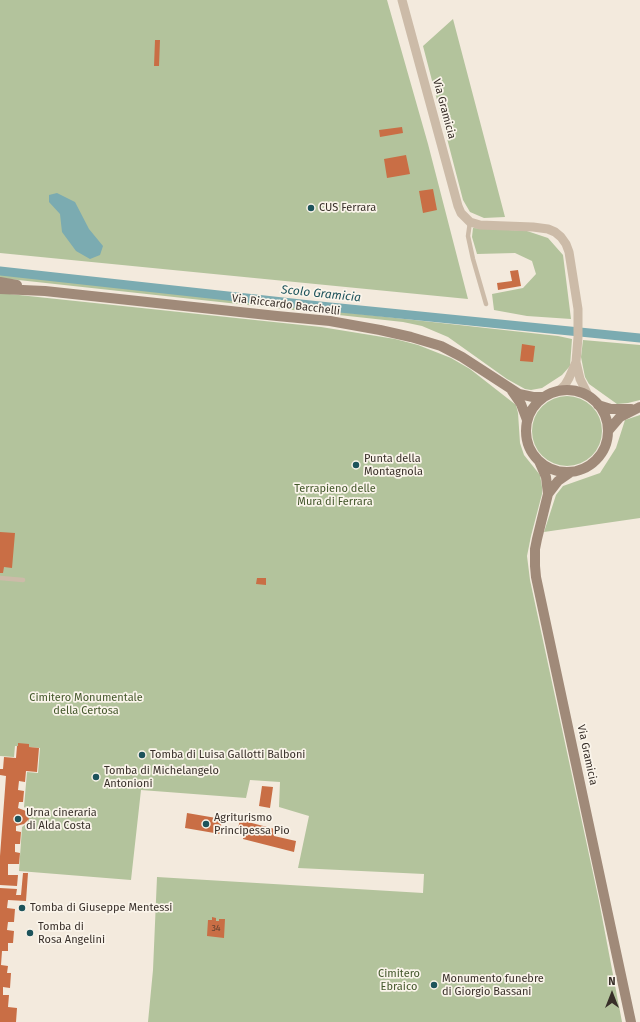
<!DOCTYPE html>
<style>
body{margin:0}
#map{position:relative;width:640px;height:1022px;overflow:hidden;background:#f3eadd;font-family:"Fira Sans",sans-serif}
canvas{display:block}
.north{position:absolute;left:592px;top:974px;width:40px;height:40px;-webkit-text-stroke:3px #faf4ea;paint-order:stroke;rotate:0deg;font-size:11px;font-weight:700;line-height:16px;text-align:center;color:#382f29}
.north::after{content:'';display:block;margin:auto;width:14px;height:18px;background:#382f29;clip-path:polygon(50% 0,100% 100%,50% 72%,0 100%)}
</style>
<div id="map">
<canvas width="640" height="1022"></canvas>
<div class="north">N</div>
</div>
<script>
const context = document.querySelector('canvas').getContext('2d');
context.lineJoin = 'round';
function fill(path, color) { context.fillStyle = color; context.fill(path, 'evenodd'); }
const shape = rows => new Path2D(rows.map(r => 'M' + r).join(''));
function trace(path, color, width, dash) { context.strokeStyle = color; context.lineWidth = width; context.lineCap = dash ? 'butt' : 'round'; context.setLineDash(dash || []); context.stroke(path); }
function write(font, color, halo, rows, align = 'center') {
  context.font = font + ' "Fira Sans",sans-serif'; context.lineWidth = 3.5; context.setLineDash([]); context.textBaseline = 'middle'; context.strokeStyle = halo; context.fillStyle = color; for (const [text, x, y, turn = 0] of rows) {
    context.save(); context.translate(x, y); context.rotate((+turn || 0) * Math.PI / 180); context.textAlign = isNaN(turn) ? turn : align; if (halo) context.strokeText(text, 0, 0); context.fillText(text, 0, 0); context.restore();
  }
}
const green = shape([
 [0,0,387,0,428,144,468,299,0,253],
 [453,19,505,217,484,218,470,212,463,200,423,46],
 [473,228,527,231,548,238,563,255,571,319,527,316,494,310,492,294,523,288,536,274,532,261,515,253,477,254,472,237],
 [0,274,558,336,572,339,570,366,562,375,542,388,531,390,525,389,507,379,448,337,422,326,403,322,0,278],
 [0,293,321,327,395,339,418,345,451,358,470,369,516,405,518,413,520,443,524,455,540,475,542,487,542,494,531,536,527,556,530,580,599,901,622,1022,148,1022,153,970,157,877,423,893,424,874,298,868,309,816,279,807,280,782,250,780,246,798,141,790,131,880,19,871,22,827,27,823,30,815,28,810,24,807,27,772,38,773,40,748,15,746,14,757,0,756],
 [583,340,640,345,640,400,628,403,617,404,589,384,585,377,581,357],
 '532 431a35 35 0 1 1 70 0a35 35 0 1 1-70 0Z',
 [640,415,640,518,544,532,556,495,563,486,600,473,616,448,625,420]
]);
const water = shape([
 [57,193,75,202,89,229,103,246,100,255,90,259,76,251,62,232,60,214,49,202,49,195]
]);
const canal = shape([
 [0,271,310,305,640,338]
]);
const building = shape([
 [155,40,160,40,159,66,154,66],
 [402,127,403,133,380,137,379,130],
 [406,155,410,174,387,178,384,159],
 [433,189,437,210,423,213,419,191],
 [518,270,521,286,498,290,497,283,512,281,510,271],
 [522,344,535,346,533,362,520,361],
 [0,532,15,533,12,568,4,567,3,573,0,573],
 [257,578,266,578,266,585,256,584],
 [18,743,29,744,29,747,39,748,37,772,26,771,25,782,19,781,18,790,24,791,23,802,19,802,18,808,26,811,29,819,24,824,16,826,16,831,21,832,20,844,15,844,15,852,20,853,19,864,8,864,8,875,18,875,17,886,0,885,0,856,6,776,0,775,0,769,3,769,4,757,16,758,17,746,18,746],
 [262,786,273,787,270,808,259,806],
 [187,813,222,819,220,834,185,828],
 [240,820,275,829,274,836,296,841,294,852,243,839,244,833,237,832],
 [23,873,28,873,26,901,8,900,7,908,15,909,14,922,8,922,7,930,14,931,13,943,8,943,8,951,2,951,1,965,8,966,7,973,11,973,10,988,3,987,3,995,9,995,8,1007,17,1008,16,1022,0,1022,0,888,17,889,16,895,21,895],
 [212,917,216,918,216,921,219,921,219,919,225,919,224,938,207,936,208,920,212,920]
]);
const lane = shape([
 [470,222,468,236,473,259,486,304],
 [0,578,23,580]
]);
const street = shape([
 [402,0,458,206,461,213,470,222,480,225,533,227,548,229,555,232,561,237,566,244,569,252,578,309,578,337,576,362,569,378,565,385,559,391],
 [576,362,580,379,589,397]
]);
const secondary = shape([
 [0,282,17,285],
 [0,289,45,291,277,316,330,321,380,330,411,337,441,346,462,357,519,394,533,397,544,397],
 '526 431a41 41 0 1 1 82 0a41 41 0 1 1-82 0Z',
 [512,391,521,404,527,420],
 [598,405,611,409,631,409],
 [608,431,620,417,640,407],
 [539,461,546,477,548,494],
 [571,472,558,481,548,494,537,539,535,549,535,566,536,577,631,1022]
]);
const markers = [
 [311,208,4,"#1d535b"],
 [356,465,4,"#1d535b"],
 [142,755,4,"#1d535b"],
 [96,777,4,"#1d535b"],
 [18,819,4,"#1d535b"],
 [206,824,4,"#1d535b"],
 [22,908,4,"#1d535b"],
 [30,933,4,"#1d535b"],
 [434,985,4,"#1d535b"]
];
const numberNames = [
 ["34",216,928]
];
const streetNames = [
 ["Via Gramicia",444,109,75],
 ["Via Riccardo Bacchelli",286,305,7],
 ["Via Gramicia",587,755,78]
];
const poiNames = [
 ["CUS Ferrara",319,208],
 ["Punta della",364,459],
 ["Montagnola",364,472],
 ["Tomba di Luisa Gallotti Balboni",150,755],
 ["Tomba di Michelangelo",104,771],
 ["Antonioni",104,784],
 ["Urna cineraria",26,813],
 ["di Alda Costa",26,826],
 ["Agriturismo",214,818],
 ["Principessa Pio",214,831],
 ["Tomba di Giuseppe Mentessi",30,908],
 ["Tomba di",38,927],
 ["Rosa Angelini",38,940],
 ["Monumento funebre",442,979],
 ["di Giorgio Bassani",442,992]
];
const parkNames = [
 ["Terrapieno delle",335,489],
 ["Mura di Ferrara",335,502],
 ["Cimitero Monumentale",86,698],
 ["della Certosa",86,711],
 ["Cimitero",399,974],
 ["Ebraico",399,987]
];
const waterNames = [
 ["Scolo Gramicia",321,294,6]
];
fill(green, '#b3c39c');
fill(water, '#7babb1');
trace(canal, '#7babb1', 9);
fill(building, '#c96e45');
trace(lane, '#ccbba8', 4.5);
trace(street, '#ccbba8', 9);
trace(secondary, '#a08a79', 10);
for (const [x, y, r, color] of markers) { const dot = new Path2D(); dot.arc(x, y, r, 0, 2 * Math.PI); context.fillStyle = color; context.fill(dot); trace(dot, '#faf4ea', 1.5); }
write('9px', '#5c3f30', null, numberNames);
write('11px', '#382f29', '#faf4ea', streetNames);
write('11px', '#382f29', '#faf4ea', poiNames, 'left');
write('11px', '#44582c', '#faf4ea', parkNames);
write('italic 12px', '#1d535b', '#faf4ea', waterNames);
</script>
